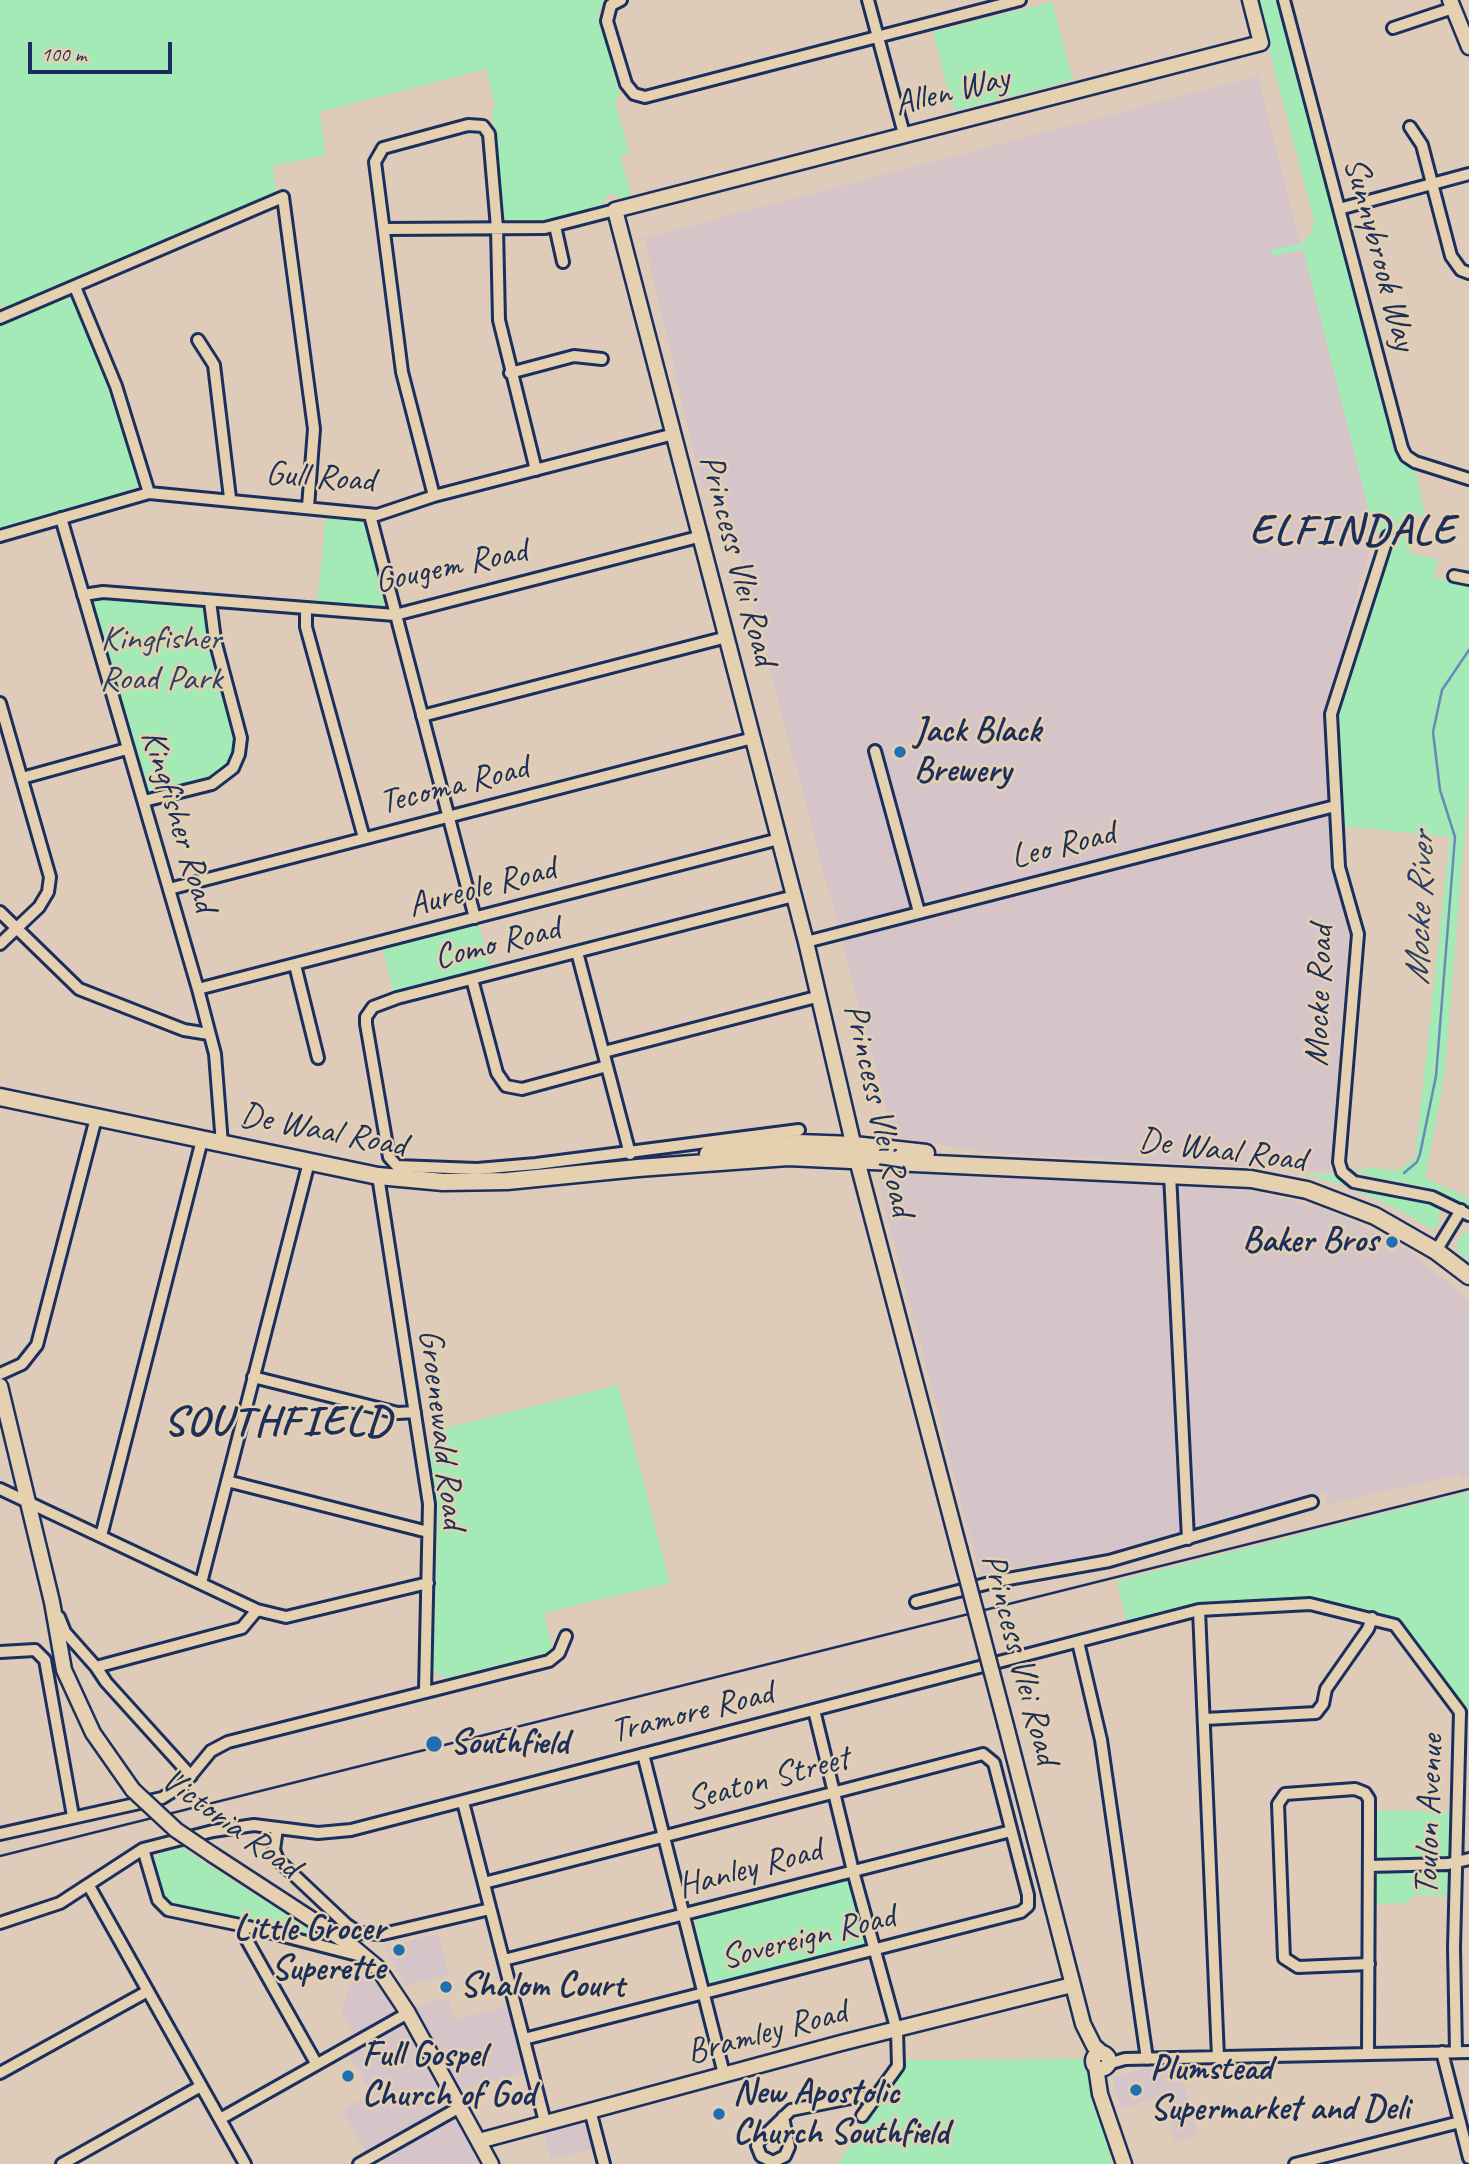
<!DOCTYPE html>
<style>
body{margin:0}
#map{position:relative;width:1469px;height:2164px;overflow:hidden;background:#decbba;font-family:Caveat,sans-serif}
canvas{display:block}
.scale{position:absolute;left:28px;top:42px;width:144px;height:32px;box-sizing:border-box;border:4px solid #1b2f5e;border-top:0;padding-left:9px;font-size:21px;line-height:24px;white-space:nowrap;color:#1b2f5e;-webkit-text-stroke:5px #e5d0af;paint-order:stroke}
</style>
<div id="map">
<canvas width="1469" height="2164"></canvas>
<div class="scale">100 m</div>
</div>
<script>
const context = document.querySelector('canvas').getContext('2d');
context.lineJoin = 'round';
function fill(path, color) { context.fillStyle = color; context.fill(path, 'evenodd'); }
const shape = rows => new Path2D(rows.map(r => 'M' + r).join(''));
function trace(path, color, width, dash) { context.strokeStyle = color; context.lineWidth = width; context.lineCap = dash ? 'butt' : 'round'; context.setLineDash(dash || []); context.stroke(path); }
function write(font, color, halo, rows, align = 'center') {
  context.font = font + ' Caveat,sans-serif'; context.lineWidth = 5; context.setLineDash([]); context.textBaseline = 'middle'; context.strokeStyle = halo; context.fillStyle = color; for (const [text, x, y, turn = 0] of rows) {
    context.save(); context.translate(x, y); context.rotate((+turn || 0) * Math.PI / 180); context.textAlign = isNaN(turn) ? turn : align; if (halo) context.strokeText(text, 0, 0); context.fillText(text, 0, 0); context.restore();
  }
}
const built = shape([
 [1258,76,1374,531,1327,707,1333,873,1349,926,1330,1171,992,1153,894,1137,721,484,702,488,644,238],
 [892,1169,1156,1178,1187,1185,1256,1192,1325,1209,1404,1246,1469,1301,1469,1477,1461,1479,1459,1475,1327,1504,1326,1493,1230,1523,1070,1563,1059,1560,980,1574,878,1181],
 [438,1934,448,1975,405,1986,385,1947],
 [360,1957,406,2009,448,1998,455,2020,515,2004,532,2070,453,2093,492,2164,385,2164,378,2152,369,2157,342,2111,371,2094,345,2047,358,2040,341,2011],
 [1140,2068,1181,2070,1198,2135,1175,2141,1164,2097,1121,2108,1112,2077,1140,2070],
 [579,2123,587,2128,592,2149,551,2160,543,2132]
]);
const green = shape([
 [0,0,604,0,598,12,620,95,615,102,629,152,620,156,631,193,627,202,614,194,608,195,600,209,544,222,512,223,505,220,501,213,497,141,491,110,496,107,486,69,320,112,325,155,273,166,276,190,270,196,3,309,0,301],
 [1256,0,1277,0,1396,454,1402,463,1415,468,1425,515,1418,515,1408,526,1411,554,1438,559,1434,577,1469,585,1469,784,1444,1079,1425,1178,1464,1196,1469,1199,1469,1208,1441,1191,1352,1172,1371,1168,1396,1171,1415,1159,1450,837,1342,826,1339,706,1394,535,1374,531,1303,249,1273,256,1271,250,1302,243,1312,232,1314,220],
 [1052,2,1073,80,954,111,933,32],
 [61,297,71,297,78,303,107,375,140,483,131,492,0,531,0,323],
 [326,515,357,518,368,526,387,598,382,609,317,606],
 [83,595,210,601,241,738,224,777,144,801],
 [478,921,491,970,394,995,382,946],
 [1301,1173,1336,1174,1353,1187,1431,1203,1439,1210,1439,1223,1434,1230,1383,1202,1340,1184],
 [1469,1230,1469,1262,1456,1250,1459,1237],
 [618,1385,670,1583,544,1613,553,1652,444,1678,433,1670,438,1514,429,1449,442,1429],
 [1469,1492,1469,1709,1464,1708,1399,1621,1376,1614,1301,1599,1209,1604,1127,1622,1117,1581],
 [1373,1810,1453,1812,1450,1856,1446,1859,1378,1861,1373,1857],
 [182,1848,329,1942,329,1943,169,1906,161,1896,155,1859,161,1853],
 [1445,1869,1451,1875,1451,1895,1415,1895,1407,1903,1373,1904,1374,1874,1379,1870],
 [847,1879,852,1881,868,1941,864,1949,713,1986,709,1983,694,1927,699,1917],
 [1078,2059,1085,2061,1112,2164,837,2164,908,2060]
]);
const stream = shape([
 [1404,1173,1417,1162,1420,1154,1436,1076,1455,837,1440,790,1433,732,1442,690,1469,650]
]);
const minor = shape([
 [621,0,611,5,607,21,626,84,634,94,645,97,1020,0],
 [868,0,904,134],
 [1284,0,1402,448,1406,456,1415,462,1469,479],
 [1393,28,1453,8],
 [1410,127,1422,145,1451,256,1461,270,1469,273],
 [1339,209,1469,174],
 [555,226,563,262],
 [385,229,545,228,615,210],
 [75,287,116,386,149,493],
 [0,318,283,197,314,429,308,507],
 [198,340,214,365,230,498],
 [510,373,574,356,602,359],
 [434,496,402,372,375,162,383,148,468,125,483,126,489,134,497,228,499,320,536,470],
 [370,515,475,918],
 [61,518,198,989,215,1054,222,1144],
 [0,536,149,493,377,515,434,496,674,434],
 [1388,536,1331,714,1339,867,1358,934,1339,1162,1342,1172,1354,1182,1432,1197,1469,1215],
 [1454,576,1469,579],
 [83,595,103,592,395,615,702,536],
 [306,609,306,627,364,838],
 [0,703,50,877,48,892,39,907,0,944],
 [422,716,727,637],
 [875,751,919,912],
 [22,778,127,749],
 [144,801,212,784,233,768,239,754,241,738,215,640,210,601],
 [169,889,753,738],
 [794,896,397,998,373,1007,366,1017,366,1024,389,1157,397,1166,477,1169,536,1164,799,1130],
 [0,912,79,989,184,1030,209,1034],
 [806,942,1335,806],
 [577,952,630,1154],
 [295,965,318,1058],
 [472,979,497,1073,506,1086,522,1089,607,1066],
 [198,989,779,839],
 [604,1052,820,996],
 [1170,1174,1188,1539],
 [378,1176,429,1504,425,1691],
 [1436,1251,1461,1210],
 [0,1374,22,1364,37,1345,96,1118],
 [253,1377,398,1413,415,1412],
 [227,1481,428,1532],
 [0,1489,257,1610],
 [101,1536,202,1140],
 [201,1583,309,1162],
 [916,1602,997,1581,1109,1561,1312,1502],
 [1199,1610,1218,2057],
 [59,1617,65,1632,96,1667,106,1682,191,1776],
 [1078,1642,1101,1740,1147,2059],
 [0,1652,35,1650,45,1660,73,1816],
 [96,1667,242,1628,257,1610,286,1617,428,1583],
 [814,1710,853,1871,897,2031,898,2066,862,2116],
 [1205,1719,1316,1713,1323,1704,1326,1689,1368,1629,1372,1618],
 [643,1754,724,2074],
 [463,1802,545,2122],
 [277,1828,274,1850,278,1860,347,1925,359,1933,383,1934,490,1909],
 [0,1834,162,1798,183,1785,211,1751,228,1742,549,1661,559,1653,566,1636],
 [143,1849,158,1900,168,1910,245,1926,365,1957],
 [1369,1866,1448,1864,1469,1859],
 [484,1883,983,1754,994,1763,1028,1895,1028,1906,1021,1912,524,2039],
 [89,1886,245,2164],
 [0,1923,60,1903,143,1849,213,1831,254,1825,318,1833,351,1830,1199,1610,1310,1604,1395,1625,1460,1712,1454,1948,1456,2052],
 [245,1926,244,1935,316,2063],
 [504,1960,1011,1831],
 [1442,2052,1469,2158],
 [1368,2054,1369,1832,1369,1799,1365,1793,1355,1789,1285,1794,1278,1804,1284,1958,1298,1967,1369,1964],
 [1108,2064,1125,2059,1469,2052],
 [0,2073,148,1991],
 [590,2110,604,2164],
 [783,2117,789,2147,785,2156,773,2162,761,2156,757,2146,760,2140,791,2110,856,2097,876,2097],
 [220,2119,408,2013],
 [62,2164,201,2086],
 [359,2164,460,2107],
 [1295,2164,1460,2122]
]);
const tertiary = shape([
 [1450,0,1469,47],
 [0,1386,52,1602,64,1670,93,1733,133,1790],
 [959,1548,857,1160,806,942,615,210,1261,43,1250,0],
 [1006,1726,1083,2024,1094,2046,1102,2053],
 [213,1855,348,1943,378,1968,408,2013,491,2164],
 '1093 2061a8 8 0 1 1 16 0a8 8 0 1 1-16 0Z',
 [1096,2067,1100,2094,1124,2164],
 [479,2141,841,2043,1072,1985]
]);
const secondary = shape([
 [0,1097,378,1176,443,1182,507,1181,638,1168,788,1157,1251,1179,1307,1190,1375,1216,1436,1251,1469,1276],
 [708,1154,798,1143,854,1145,926,1153]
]);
const rail = shape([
 [0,1856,1469,1489]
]);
const tertiaryBridge = shape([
 [959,1548,1006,1726],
 [133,1790,176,1830,213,1855]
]);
const markers = [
 [900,752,7,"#1f6fb2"],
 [1392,1242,7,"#1f6fb2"],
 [434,1744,9,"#1f6fb2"],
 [399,1950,7,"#1f6fb2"],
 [446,1987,7,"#1f6fb2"],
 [348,2076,7,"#1f6fb2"],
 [1136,2090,7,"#1f6fb2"],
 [719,2114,7,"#1f6fb2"]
];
const streetNames = [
 ["Allen Way",952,92,-14],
 ["Sunnybrook Way",1379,254,75],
 ["Gull Road",320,478,4],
 ["Princess Vlei Road",737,560,75],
 ["Gougem Road",451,567,-12],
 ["Tecoma Road",454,786,-14],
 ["Kingfisher Road",178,821,73],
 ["Leo Road",1063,846,-14],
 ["Aureole Road",482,888,-15],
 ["Como Road",497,944,-14],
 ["Mocke Road",1320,996,-88],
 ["Princess Vlei Road",878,1110,77],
 ["De Waal Road",323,1131,11],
 ["De Waal Road",1222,1151,7],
 ["Groenewald Road",441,1429,83],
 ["Princess Vlei Road",1019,1659,75],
 ["Tramore Road",692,1713,-14],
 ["Seaton Street",768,1780,-15],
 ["Toulon Avenue",1430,1815,-88],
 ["Victoria Road",230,1824,36],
 ["Hanley Road",750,1869,-15],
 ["Sovereign Road",808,1938,-14],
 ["Bramley Road",767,2033,-15]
];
const parkNames = [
 ["Kingfisher",161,640],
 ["Road Park",161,680]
];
const poiNames = [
 ["Jack Black",914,732],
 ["Brewery",914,772],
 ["Baker Bros",1378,1242,"right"],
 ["Southfield",450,1744],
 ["Little Grocer",385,1930,"right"],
 ["Superette",385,1970,"right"],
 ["Shalom Court",460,1987],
 ["Full Gospel",362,2056],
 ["Church of God",362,2096],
 ["Plumstead",1150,2070],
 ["Supermarket and Deli",1150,2110],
 ["New Apostolic",733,2094],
 ["Church Southfield",733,2134]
];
const waterNames = [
 ["Mocke River",1421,909,-88]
];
const districtNames = [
 ["ELFINDALE",1353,532],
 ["SOUTHFIELD",278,1423]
];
fill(built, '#d5c4c8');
fill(green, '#a4eab6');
trace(stream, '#678ab8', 2.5);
trace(minor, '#1b2f5e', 16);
trace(tertiary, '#1b2f5e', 19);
trace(secondary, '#1b2f5e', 21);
trace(minor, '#e5d0af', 10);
trace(tertiary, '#e5d0af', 14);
trace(secondary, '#e5d0af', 16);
trace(rail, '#1b2f5e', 2.5);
trace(tertiaryBridge, '#1b2f5e', 19, []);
trace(tertiaryBridge, '#e5d0af', 14);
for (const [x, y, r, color] of markers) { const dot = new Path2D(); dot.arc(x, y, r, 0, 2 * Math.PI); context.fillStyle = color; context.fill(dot); trace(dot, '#e5d0af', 2.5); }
write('35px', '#1b2f5e', '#e5d0af', streetNames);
write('35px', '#294267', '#e5d0af', parkNames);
write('bold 35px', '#1b2f5e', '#e5d0af', poiNames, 'left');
write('italic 37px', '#283e6d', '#e5d0af', waterNames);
context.letterSpacing = '2px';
write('bold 42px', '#1b2f5e', '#e5d0af', districtNames);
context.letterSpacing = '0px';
</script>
